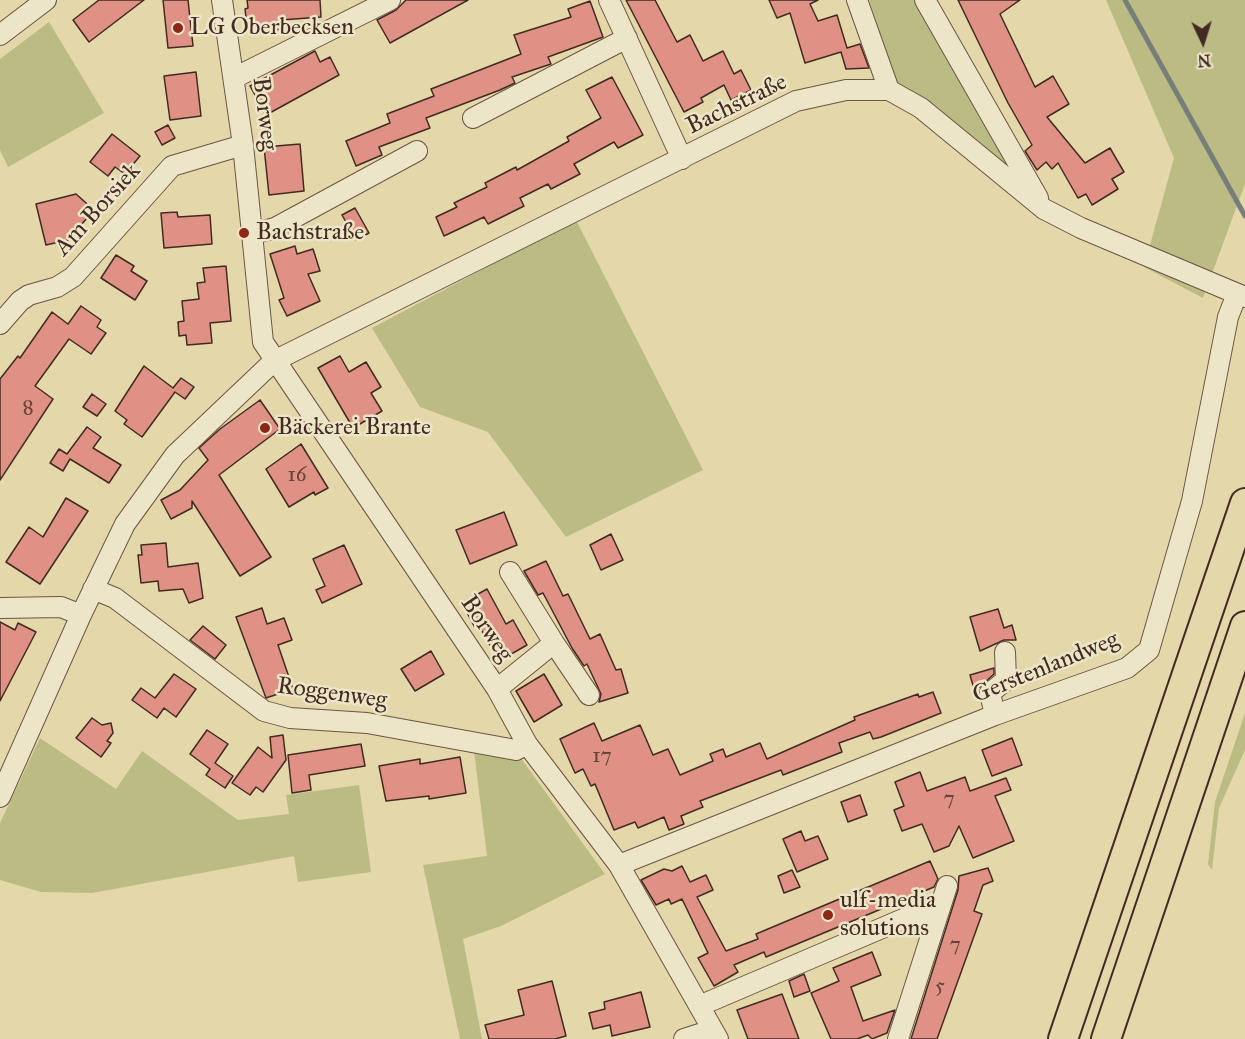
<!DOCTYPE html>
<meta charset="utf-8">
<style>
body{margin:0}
#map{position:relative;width:1245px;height:1039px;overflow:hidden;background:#e4d7aa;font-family:"IM FELL Great Primer",serif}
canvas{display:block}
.north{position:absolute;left:1173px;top:12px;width:60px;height:60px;-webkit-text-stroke:4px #ede5c8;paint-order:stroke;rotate:176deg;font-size:16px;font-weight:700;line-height:24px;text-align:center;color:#432b22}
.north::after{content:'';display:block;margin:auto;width:21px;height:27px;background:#432b22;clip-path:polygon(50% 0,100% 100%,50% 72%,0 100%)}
</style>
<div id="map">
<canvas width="1245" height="1039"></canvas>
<div class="north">N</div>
</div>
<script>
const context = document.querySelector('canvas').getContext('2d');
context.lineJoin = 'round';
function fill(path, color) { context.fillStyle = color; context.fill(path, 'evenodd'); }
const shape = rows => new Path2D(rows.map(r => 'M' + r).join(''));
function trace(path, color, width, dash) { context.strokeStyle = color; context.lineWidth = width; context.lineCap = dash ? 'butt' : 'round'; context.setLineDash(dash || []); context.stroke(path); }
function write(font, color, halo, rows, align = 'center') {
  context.font = font + ' "IM FELL Great Primer",serif'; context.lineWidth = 5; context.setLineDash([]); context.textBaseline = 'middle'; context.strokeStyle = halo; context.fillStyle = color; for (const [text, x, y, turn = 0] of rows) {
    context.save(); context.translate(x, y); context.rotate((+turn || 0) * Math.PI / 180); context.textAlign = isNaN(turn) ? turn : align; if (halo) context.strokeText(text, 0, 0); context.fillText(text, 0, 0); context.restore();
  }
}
const green = shape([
 [869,0,918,0,1032,198,896,89],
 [1106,0,1245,0,1245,184,1203,298,1144,267,1174,158],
 [49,22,104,113,8,167,0,150,0,59],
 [576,220,703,470,566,537,488,432,420,407,372,328],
 [1245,713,1245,750,1219,808,1212,870,1208,864,1215,802],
 [40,738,116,789,142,751,238,820,289,814,286,795,359,785,371,872,298,882,294,856,92,893,41,892,0,880,0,823],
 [474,751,520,757,605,874,501,926,463,939,482,1039,460,1039,423,865,487,856]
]);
const stream = shape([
 [1125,0,1245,216]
]);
const building = shape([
 [99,0,144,0,89,42,73,20,99,0],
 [163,0,188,0,193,46,168,48,163,0],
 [247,0,320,0,321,17,281,20,282,29,252,34,251,26,247,26,245,9,248,8,247,0],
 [406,0,468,0,390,43,377,20,396,10,406,0],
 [626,0,655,0,677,42,690,35,703,61,723,51,734,74,741,70,751,90,731,100,724,85,701,98,703,102,684,112,626,0],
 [769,0,818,0,810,4,818,21,837,15,847,48,860,44,869,68,846,69,841,52,805,63,790,13,777,18,769,0],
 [958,0,1020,0,1000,14,1035,87,1053,76,1069,104,1047,117,1085,163,1110,148,1124,172,1112,179,1118,189,1092,205,1086,194,1078,198,1058,163,1052,169,1046,162,1037,170,1025,151,1032,145,1008,103,958,0],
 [590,1,603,37,548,57,551,64,512,77,515,83,500,90,426,118,430,128,379,147,382,155,356,166,346,141,390,123,387,114,434,96,431,89,521,54,514,35,571,17,568,9,590,1],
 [315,51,320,62,330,57,339,75,266,115,250,86,315,51],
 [196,72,201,116,170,120,164,76,196,72],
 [612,77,643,135,618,148,614,142,574,164,580,174,551,189,548,184,520,198,524,206,488,224,484,217,444,236,436,217,457,207,454,203,487,187,485,183,516,167,517,170,569,141,567,137,601,118,586,90,612,77],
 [168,125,175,138,162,145,155,132,168,125],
 [112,134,140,156,125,174,115,167,108,176,90,162,112,134],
 [300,144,304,191,269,195,264,147,300,144],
 [76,194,94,210,68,240,46,245,36,204,76,194],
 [355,208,369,233,356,240,342,215,355,208],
 [177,212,178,217,210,215,212,244,164,248,161,213,177,212],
 [295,246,297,254,313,249,320,271,308,274,320,301,287,316,279,300,284,298,270,254,295,246],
 [116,255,134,266,131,271,147,281,135,300,101,278,116,255],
 [226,266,231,321,210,323,212,343,187,345,186,335,179,336,178,322,184,321,182,301,199,299,197,283,205,282,203,268,226,266],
 [81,306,101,320,97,327,106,333,91,354,69,339,35,386,53,399,0,480,0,379,18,356,20,358,52,312,68,324,81,306],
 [340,356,349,372,366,362,381,387,371,393,382,411,353,428,318,368,340,356],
 [144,366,173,388,181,378,194,387,185,399,175,392,142,437,124,424,127,420,115,411,144,366],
 [92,394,106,404,97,416,83,407,92,394],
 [260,400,280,429,219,475,271,557,240,576,192,501,192,508,171,519,161,500,180,490,208,460,199,448,220,429,260,400],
 [87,427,101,437,93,448,121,465,109,483,70,459,63,471,50,463,59,449,67,454,87,427],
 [301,444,328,488,315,495,314,492,289,507,266,469,301,444],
 [66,498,88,511,40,584,6,562,29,527,43,537,66,498],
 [504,512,517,545,470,564,456,530,504,512],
 [611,534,623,560,601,570,590,545,611,534],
 [166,543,168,567,198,563,203,598,189,603,183,589,159,591,158,581,141,583,138,555,142,555,141,545,166,543],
 [344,545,362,584,322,603,316,590,325,586,313,559,344,545],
 [546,561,563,596,568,594,590,639,600,634,616,670,621,669,628,693,599,702,601,694,587,664,584,666,572,648,543,593,538,595,524,571,546,561],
 [487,589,506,624,513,620,527,645,499,661,478,624,474,626,462,603,487,589],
 [262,608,267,624,284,618,292,640,278,645,293,689,266,698,236,617,262,608],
 [998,609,1004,628,1012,625,1016,640,1004,640,980,651,970,617,998,609],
 [0,622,15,630,18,623,36,632,0,701,0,622],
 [203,626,226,645,215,659,190,640,203,626],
 [431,651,444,674,415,691,401,669,431,651],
 [994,668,994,674,980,687,974,689,970,675,994,668],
 [174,674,196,689,176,717,164,708,157,718,132,700,141,688,155,698,174,674],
 [544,674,562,705,534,722,516,691,544,674],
 [933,692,941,713,881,737,873,739,870,732,839,743,842,752,783,775,781,770,700,801,703,807,681,816,684,824,669,830,664,817,638,828,635,822,614,830,595,784,591,786,583,769,575,773,560,739,594,723,602,741,640,725,653,755,668,749,680,775,713,761,710,754,723,749,726,757,760,743,767,759,855,720,854,717,918,694,919,697,933,692],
 [92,718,102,725,111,723,113,733,107,741,111,743,101,757,76,738,92,718],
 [207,730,228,744,215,763,233,776,225,788,206,775,210,769,190,754,207,730],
 [283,735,286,760,263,792,256,787,250,795,232,783,258,747,272,758,270,737,283,735],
 [1012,738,1022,765,992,776,982,750,1012,738],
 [361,744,365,766,309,775,311,790,292,793,288,755,361,744],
 [460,757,466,793,429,799,429,796,386,801,379,766,420,759,420,764,460,757],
 [920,772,927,791,965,777,970,791,1006,778,1011,790,995,796,1014,841,973,858,959,826,949,846,934,852,922,824,902,831,894,810,904,806,895,782,920,772],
 [860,795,867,815,848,822,841,802,860,795],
 [801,831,805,841,818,836,828,859,797,872,783,839,801,831],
 [930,861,938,879,934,887,766,957,764,952,734,965,738,972,714,986,698,958,708,953,682,899,671,904,669,899,656,905,641,880,664,869,672,871,682,866,690,882,706,875,713,890,697,897,726,951,758,939,756,934,930,861],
 [988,868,993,881,983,885,974,911,982,914,937,1039,911,1039,958,890,959,876,988,868],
 [792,870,800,887,784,893,778,876,792,870],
 [872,952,881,975,851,987,863,1021,895,1010,887,1033,872,1039,868,1035,857,1039,831,1039,811,993,839,981,833,968,872,952],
 [804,974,810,991,794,997,789,981,804,974],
 [552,981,566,1036,555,1039,489,1039,485,1025,524,1015,518,990,552,981],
 [641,992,650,1027,612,1036,610,1025,593,1029,589,1013,605,1009,604,1002,641,992],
 [782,994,799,1039,748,1039,737,1010,782,994]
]);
const minor = shape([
 [222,0,243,145,263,342,497,689,527,744,619,865,718,1039],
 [609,0,682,159],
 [857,0,889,90],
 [925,0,1038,198],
 [0,35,46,0],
 [234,78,390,0],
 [473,118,627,38],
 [252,234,275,228,417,151],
 [0,324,20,301,29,295,57,287,73,277,172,166,243,145],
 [510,572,554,643],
 [93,589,115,598,264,711,290,718,367,723,516,750,527,744],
 [0,608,61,607,81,615],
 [497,689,554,643,589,695],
 [995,715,990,693,1006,680,1005,652],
 [0,797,81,615,125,524,175,455,274,361,796,101,846,90,889,90,921,108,1044,209,1081,228,1245,297],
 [619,865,995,715,1127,668,1149,650,1192,501,1228,317,1237,294],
 [699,1006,915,914,937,915],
 [684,1039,712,1030],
 [898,1039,947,886]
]);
const highway = shape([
 [1063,1039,1245,503],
 [1106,1039,1245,626]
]);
const markers = [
 [178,28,6,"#8f2418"],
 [244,233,6,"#8f2418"],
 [265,428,6,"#8f2418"],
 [828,915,6,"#8f2418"]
];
const numberNames = [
 ["8",28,409],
 ["16",297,476],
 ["17",602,757],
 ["7",949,800],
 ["7",955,946],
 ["5",940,987]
];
const poiNames = [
 ["LG Oberbecksen",190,28],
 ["Bachstraße",256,233],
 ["Bäckerei Brante",277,428],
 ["ulf-media",840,901],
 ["solutions",840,929]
];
const streetNames = [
 ["Bachstraße",737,105,-26],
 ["Borweg",264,114,83],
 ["Am Borsiek",98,210,-48],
 ["Borweg",486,629,56],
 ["Gerstenlandweg",1046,668,-22],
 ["Roggenweg",332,694,8]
];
fill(green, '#bbbc84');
trace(stream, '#787f7a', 5);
fill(building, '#df9185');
trace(building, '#432b22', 1.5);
trace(minor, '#6b5644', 22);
trace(highway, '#432b22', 32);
trace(minor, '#ede5c8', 20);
trace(highway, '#e4d7aa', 28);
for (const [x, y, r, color] of markers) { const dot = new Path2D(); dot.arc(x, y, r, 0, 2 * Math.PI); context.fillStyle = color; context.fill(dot); trace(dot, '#ede5c8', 2); }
write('21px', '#6a443b', null, numberNames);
write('24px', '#432b22', '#ede5c8', poiNames, 'left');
write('24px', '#432b22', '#ede5c8', streetNames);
</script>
